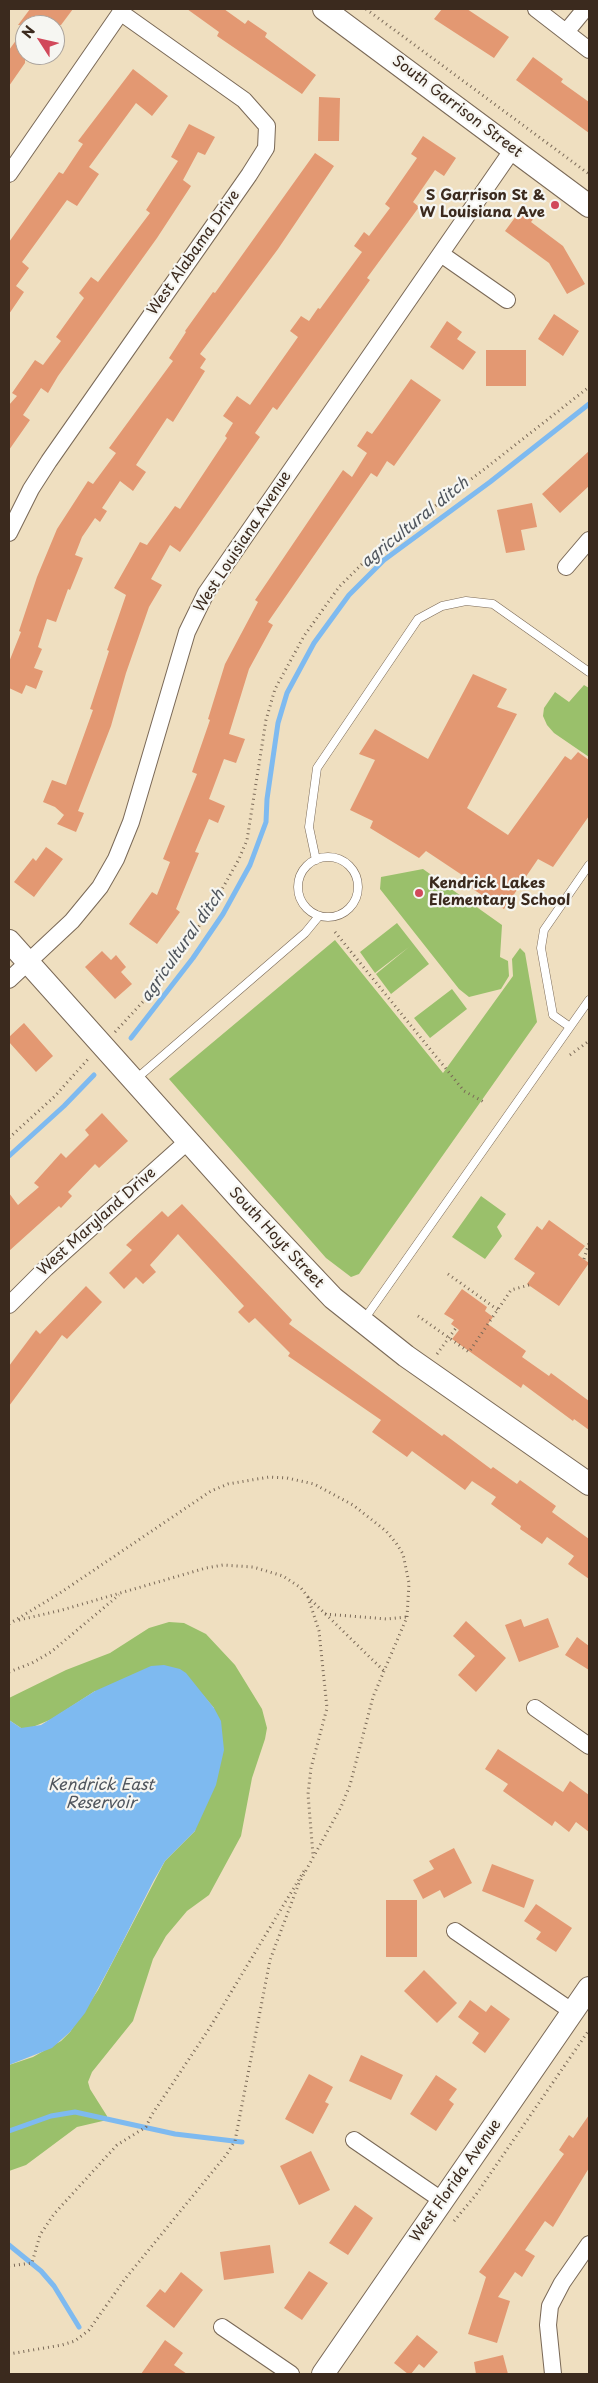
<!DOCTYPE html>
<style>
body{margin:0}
#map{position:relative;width:598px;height:2383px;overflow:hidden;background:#efdfc0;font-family:"Playpen Sans",sans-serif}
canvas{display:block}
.frame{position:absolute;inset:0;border:10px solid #3b2a1e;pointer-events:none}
.north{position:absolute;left:15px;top:15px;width:50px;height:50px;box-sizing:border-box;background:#f6f6f2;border:1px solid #aba49d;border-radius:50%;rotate:305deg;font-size:14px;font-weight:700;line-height:20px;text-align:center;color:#3b2a1e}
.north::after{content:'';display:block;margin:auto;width:18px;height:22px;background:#d1495b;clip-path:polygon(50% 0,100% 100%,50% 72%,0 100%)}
</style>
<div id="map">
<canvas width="598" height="2383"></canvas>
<div class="frame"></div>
<div class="north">N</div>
</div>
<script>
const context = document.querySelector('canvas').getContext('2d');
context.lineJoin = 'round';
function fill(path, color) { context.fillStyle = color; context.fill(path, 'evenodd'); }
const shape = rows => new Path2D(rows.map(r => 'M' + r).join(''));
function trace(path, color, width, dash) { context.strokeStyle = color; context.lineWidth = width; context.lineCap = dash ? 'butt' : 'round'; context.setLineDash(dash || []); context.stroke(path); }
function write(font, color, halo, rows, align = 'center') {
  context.font = font + ' "Playpen Sans",sans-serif'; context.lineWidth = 4.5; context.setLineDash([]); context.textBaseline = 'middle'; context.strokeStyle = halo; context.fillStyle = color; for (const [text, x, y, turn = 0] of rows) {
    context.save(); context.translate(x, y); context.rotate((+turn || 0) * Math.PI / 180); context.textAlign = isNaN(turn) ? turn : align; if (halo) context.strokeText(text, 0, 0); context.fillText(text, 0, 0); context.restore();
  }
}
const green = shape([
 [584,685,589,688,589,757,554,733,547,725,543,716,544,708,555,692,569,702],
 [423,869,502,925,500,957,508,961,509,976,501,989,469,997,459,989,380,889,381,877],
 [397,923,429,964,391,994,376,974,409,947,375,973,360,952],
 [335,940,443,1073,513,976,512,959,520,948,525,953,537,1022,359,1274,351,1277,326,1258,169,1079],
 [452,989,467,1009,430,1038,414,1018],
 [481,1196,506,1214,497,1227,502,1236,485,1259,452,1237],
 [169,1622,184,1623,206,1634,235,1665,262,1709,267,1728,265,1739,252,1778,241,1836,209,1895,187,1911,166,1936,153,1959,133,2021,92,2072,88,2082,90,2089,107,2116,107,2120,77,2127,26,2165,9,2171,9,2065,33,2057,61,2041,70,2032,98,1990,165,1861,195,1831,214,1708,202,1694,95,1691,52,1719,28,1729,21,1728,9,1720,9,1698,66,1670,110,1653,149,1628]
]);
const water = shape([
 [164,1665,180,1669,186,1673,214,1708,221,1721,224,1750,216,1785,195,1831,165,1861,154,1880,114,1959,85,2013,70,2032,52,2048,9,2065,9,1720,21,1728,41,1725,95,1691,151,1666]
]);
const stream = shape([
 [131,1038,193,958,223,914,250,865,266,822,267,799,278,723,287,693,314,643,349,595,384,560,490,482,589,404],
 [9,1156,64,1106,94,1075],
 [9,2131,51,2116,75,2112,175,2134,242,2142],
 [9,2245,41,2271,54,2286,79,2327]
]);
const building = shape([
 [30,9,73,9,61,25,18,25],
 [187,9,224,9,245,24,248,20,267,33,265,37,316,75,302,94,217,36,219,32],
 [442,9,467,9,509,37,494,58,434,19],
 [25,28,25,63,9,86,9,50],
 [533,57,563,79,561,82,589,102,589,133,516,80],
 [133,69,168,96,152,116,136,103,89,167,99,174,77,206,67,200,22,262,29,268,16,286,24,292,9,314,9,242,59,172,63,174,83,144,78,141],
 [319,97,340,98,339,141,318,141],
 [189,124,215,137,205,155,198,152,183,180,191,186,157,238,58,376,48,393,41,388,23,415,30,420,9,450,9,405,17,396,12,393,35,360,43,365,61,341,56,337,84,298,79,293,91,277,98,282,150,213,146,210,178,161,171,157],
 [423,136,456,158,444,176,435,170,413,202,419,207,367,278,370,280,277,410,273,407,255,433,260,437,180,552,170,545,151,579,162,585,149,607,126,673,111,726,78,811,84,813,76,832,57,824,64,815,55,807,43,802,52,780,66,785,93,710,90,709,109,651,107,650,126,595,114,588,140,542,147,545,175,506,180,509,227,438,225,436,233,423,223,416,237,396,250,405,298,337,290,331,301,316,309,321,318,308,320,309,362,252,354,246,364,232,369,236,390,208,385,204,417,158,411,154],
 [315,153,334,166,278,249,200,354,206,359,200,368,205,371,173,422,167,418,136,465,146,472,133,491,120,481,102,508,107,511,100,522,95,518,82,537,75,555,83,558,70,590,68,589,56,622,47,619,38,647,42,649,34,668,43,671,36,689,26,685,22,694,9,688,9,662,21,632,19,631,37,577,57,529,88,481,93,484,116,453,109,448,173,361,169,358,186,332,185,331,213,292,215,293],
 [522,208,535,217,531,222,563,246,585,284,567,294,549,263,505,231],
 [554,314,579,331,563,356,538,339],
 [447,321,462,332,457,339,476,352,463,370,430,347],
 [486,350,526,350,526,386,486,386],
 [411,379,441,400,394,466,387,461,377,477,371,473,268,622,273,625,249,669,229,734,245,739,236,763,224,759,209,799,225,806,218,823,209,819,195,852,199,853,176,909,180,912,157,944,129,924,152,892,157,895,170,862,163,859,197,774,192,772,210,720,208,719,225,664,258,602,255,600,343,470,352,477,367,453,357,446,367,431,372,434,380,423],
 [589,451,589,486,560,513,542,494],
 [532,503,537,527,521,530,525,550,506,553,497,510],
 [473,674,507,689,497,707,517,714,467,808,508,835,565,756,571,760,578,752,589,760,589,816,553,867,538,859,504,909,471,888,474,883,426,851,419,858,370,828,373,821,350,810,375,760,359,754,375,729,428,759],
 [46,847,63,859,34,897,14,882,33,858,36,861],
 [102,951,111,960,116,955,126,967,121,972,132,984,115,999,85,967],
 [24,1023,53,1056,36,1072,9,1042,9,1037],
 [102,1113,128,1141,99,1168,95,1164,68,1192,72,1196,61,1208,59,1206,9,1251,9,1193,18,1205,39,1187,34,1183,61,1153,66,1158,89,1135,85,1130],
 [182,1204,292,1320,289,1324,442,1436,444,1434,491,1469,493,1467,517,1484,520,1480,556,1506,552,1512,589,1539,589,1579,568,1564,574,1556,547,1537,542,1544,520,1529,521,1526,491,1504,496,1497,472,1481,465,1490,412,1451,407,1457,372,1432,381,1420,288,1356,290,1353,255,1318,249,1323,238,1312,244,1306,178,1234,150,1265,156,1272,143,1284,136,1277,124,1289,109,1273,132,1250,126,1245,162,1211,168,1217],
 [549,1220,585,1246,578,1255,589,1263,559,1306,527,1284,535,1273,514,1259,537,1226,542,1230],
 [86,1286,102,1302,67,1339,62,1335,9,1406,9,1366,36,1330,40,1334],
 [462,1289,487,1307,485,1311,493,1317,488,1324,526,1351,522,1357,549,1376,551,1373,589,1401,589,1430,574,1419,573,1421,523,1384,521,1388,452,1339,459,1330,451,1324,454,1320,444,1314],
 [548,1618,559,1647,519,1662,505,1625,521,1619,524,1627],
 [466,1621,506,1658,476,1692,458,1675,475,1656,453,1636],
 [577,1637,589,1646,589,1670,565,1655],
 [498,1749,563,1792,570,1781,589,1795,589,1832,576,1822,569,1832,555,1821,552,1826,503,1791,508,1784,485,1769],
 [454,1848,472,1883,444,1898,440,1890,423,1899,413,1880,434,1869,429,1861],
 [492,1864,534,1880,524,1908,482,1891],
 [386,1900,417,1900,417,1957,386,1957],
 [536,1904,572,1928,556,1952,536,1939,541,1932,524,1921],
 [424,1970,457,2003,437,2023,404,1991],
 [470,2000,486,2012,491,2005,510,2019,485,2053,472,2043,479,2033,458,2017],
 [361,2055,403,2075,391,2100,349,2081],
 [309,2074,333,2087,325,2102,329,2104,313,2134,285,2119],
 [436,2075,457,2089,449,2100,454,2104,436,2131,410,2114],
 [589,2115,589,2168,553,2227,545,2221,525,2250,535,2256,522,2277,515,2272,498,2297,510,2301,497,2343,468,2334,486,2277,479,2272,564,2154,559,2150,569,2135,573,2138],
 [311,2151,330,2190,299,2205,280,2166],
 [355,2205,373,2218,348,2255,329,2243],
 [270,2245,274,2273,224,2280,220,2252],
 [309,2271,328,2283,302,2320,284,2308],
 [181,2272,203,2290,174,2328,146,2306,160,2289,165,2293],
 [417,2335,438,2352,424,2368,419,2364,411,2374,408,2374,394,2363],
 [165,2340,183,2353,174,2365,187,2374,141,2374],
 [503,2355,508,2374,476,2374,474,2362]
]);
const path = shape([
 [366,9,589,174],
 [335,932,464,1091,484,1102],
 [115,1032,151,993,183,950,212,907,239,859,247,840,266,720,275,689,304,636,339,587,376,550,482,471,589,387],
 [570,1055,589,1041],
 [9,1138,55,1096,89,1058],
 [584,1259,589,1243],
 [448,1274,498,1310],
 [418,1316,469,1352,511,1290,529,1285],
 [437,1354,456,1328],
 [308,1597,319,1631,327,1708,311,1768,308,1794,313,1855],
 [325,1614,387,1619,406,1617],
 [19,1620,62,1610,206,1568,223,1565,253,1567,283,1576,301,1588,308,1597,384,1671],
 [9,1624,60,1593,211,1491,228,1484,269,1477,287,1478,314,1484,353,1505,386,1531,396,1543,403,1554,409,1583,407,1617,373,1697,350,1785,341,1807,299,1883,270,1960,235,2141,227,2154,125,2279,89,2330,75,2341,62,2345,9,2354],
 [9,1672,32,1663,51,1652,119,1595],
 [454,2221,475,2196,589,2030],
 [9,2266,32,2263,40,2235,54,2214,117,2145,146,2127,151,2116,209,2029,304,1871]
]);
const lane = shape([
 '298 887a30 30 0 1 1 60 0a30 30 0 1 1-60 0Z',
 [316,860,309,827,317,768,418,619,442,606,466,601,493,604,589,672],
 [570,1027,553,1015,541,948,544,930,589,865],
 [136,1079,305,933,319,916],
 [363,1321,589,1000]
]);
const street = shape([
 [536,9,589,50],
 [566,32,585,9],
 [9,174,123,9],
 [441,254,507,300],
 [9,533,31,489,49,461,249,175,266,148,267,126,244,100,120,12],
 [566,567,589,540],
 [9,980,72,921,100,887,116,859,131,822,187,632,206,593,513,149],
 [9,1305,46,1268,188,1141],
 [535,1708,589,1746],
 [455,1931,573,2012],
 [354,2140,443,2201],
 [222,2327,291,2374],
 [553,2374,548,2325,550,2306,562,2283,589,2244]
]);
const secondary = shape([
 [324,9,589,206],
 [9,941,248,1208,333,1298,406,1356,589,1484],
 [323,2374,589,1988]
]);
const markers = [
 [555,205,5,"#d1495b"],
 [419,893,5,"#d1495b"]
];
const streetNames = [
 ["South Garrison Street",457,107,37],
 ["West Alabama Drive",194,253,-55],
 ["West Louisiana Avenue",243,542,-57],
 ["West Maryland Drive",97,1222,-42],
 ["South Hoyt Street",276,1238,47],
 ["West Florida Avenue",456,2181,-55]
];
const poiNames = [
 ["S Garrison St &",545,196],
 ["W Louisiana Ave",545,213],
 ["Kendrick Lakes",429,884,"left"],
 ["Elementary School",429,901,"left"]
];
const waterNames = [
 ["agricultural ditch",415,523,-39],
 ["agricultural ditch",183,946,-55],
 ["Kendrick East",101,1786],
 ["Reservoir",101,1804]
];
fill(green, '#9ac06b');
fill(water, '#7ebaf0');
trace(stream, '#7ebaf0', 5);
fill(building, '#e39872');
trace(lane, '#7a6957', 9);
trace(street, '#7a6957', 18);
trace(secondary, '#7a6957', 24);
trace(path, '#7a6957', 3, [1, 4]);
trace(lane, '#fff', 8);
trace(street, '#fff', 16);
trace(secondary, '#fff', 22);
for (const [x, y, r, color] of markers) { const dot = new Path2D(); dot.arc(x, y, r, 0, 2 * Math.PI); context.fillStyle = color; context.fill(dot); trace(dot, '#f6f6f2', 2); }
write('15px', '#3b2a1e', '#f6f6f2', streetNames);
write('bold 15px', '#3b2a1e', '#f6f6f2', poiNames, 'right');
write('italic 16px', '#4f555d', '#f6f6f2', waterNames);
</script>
